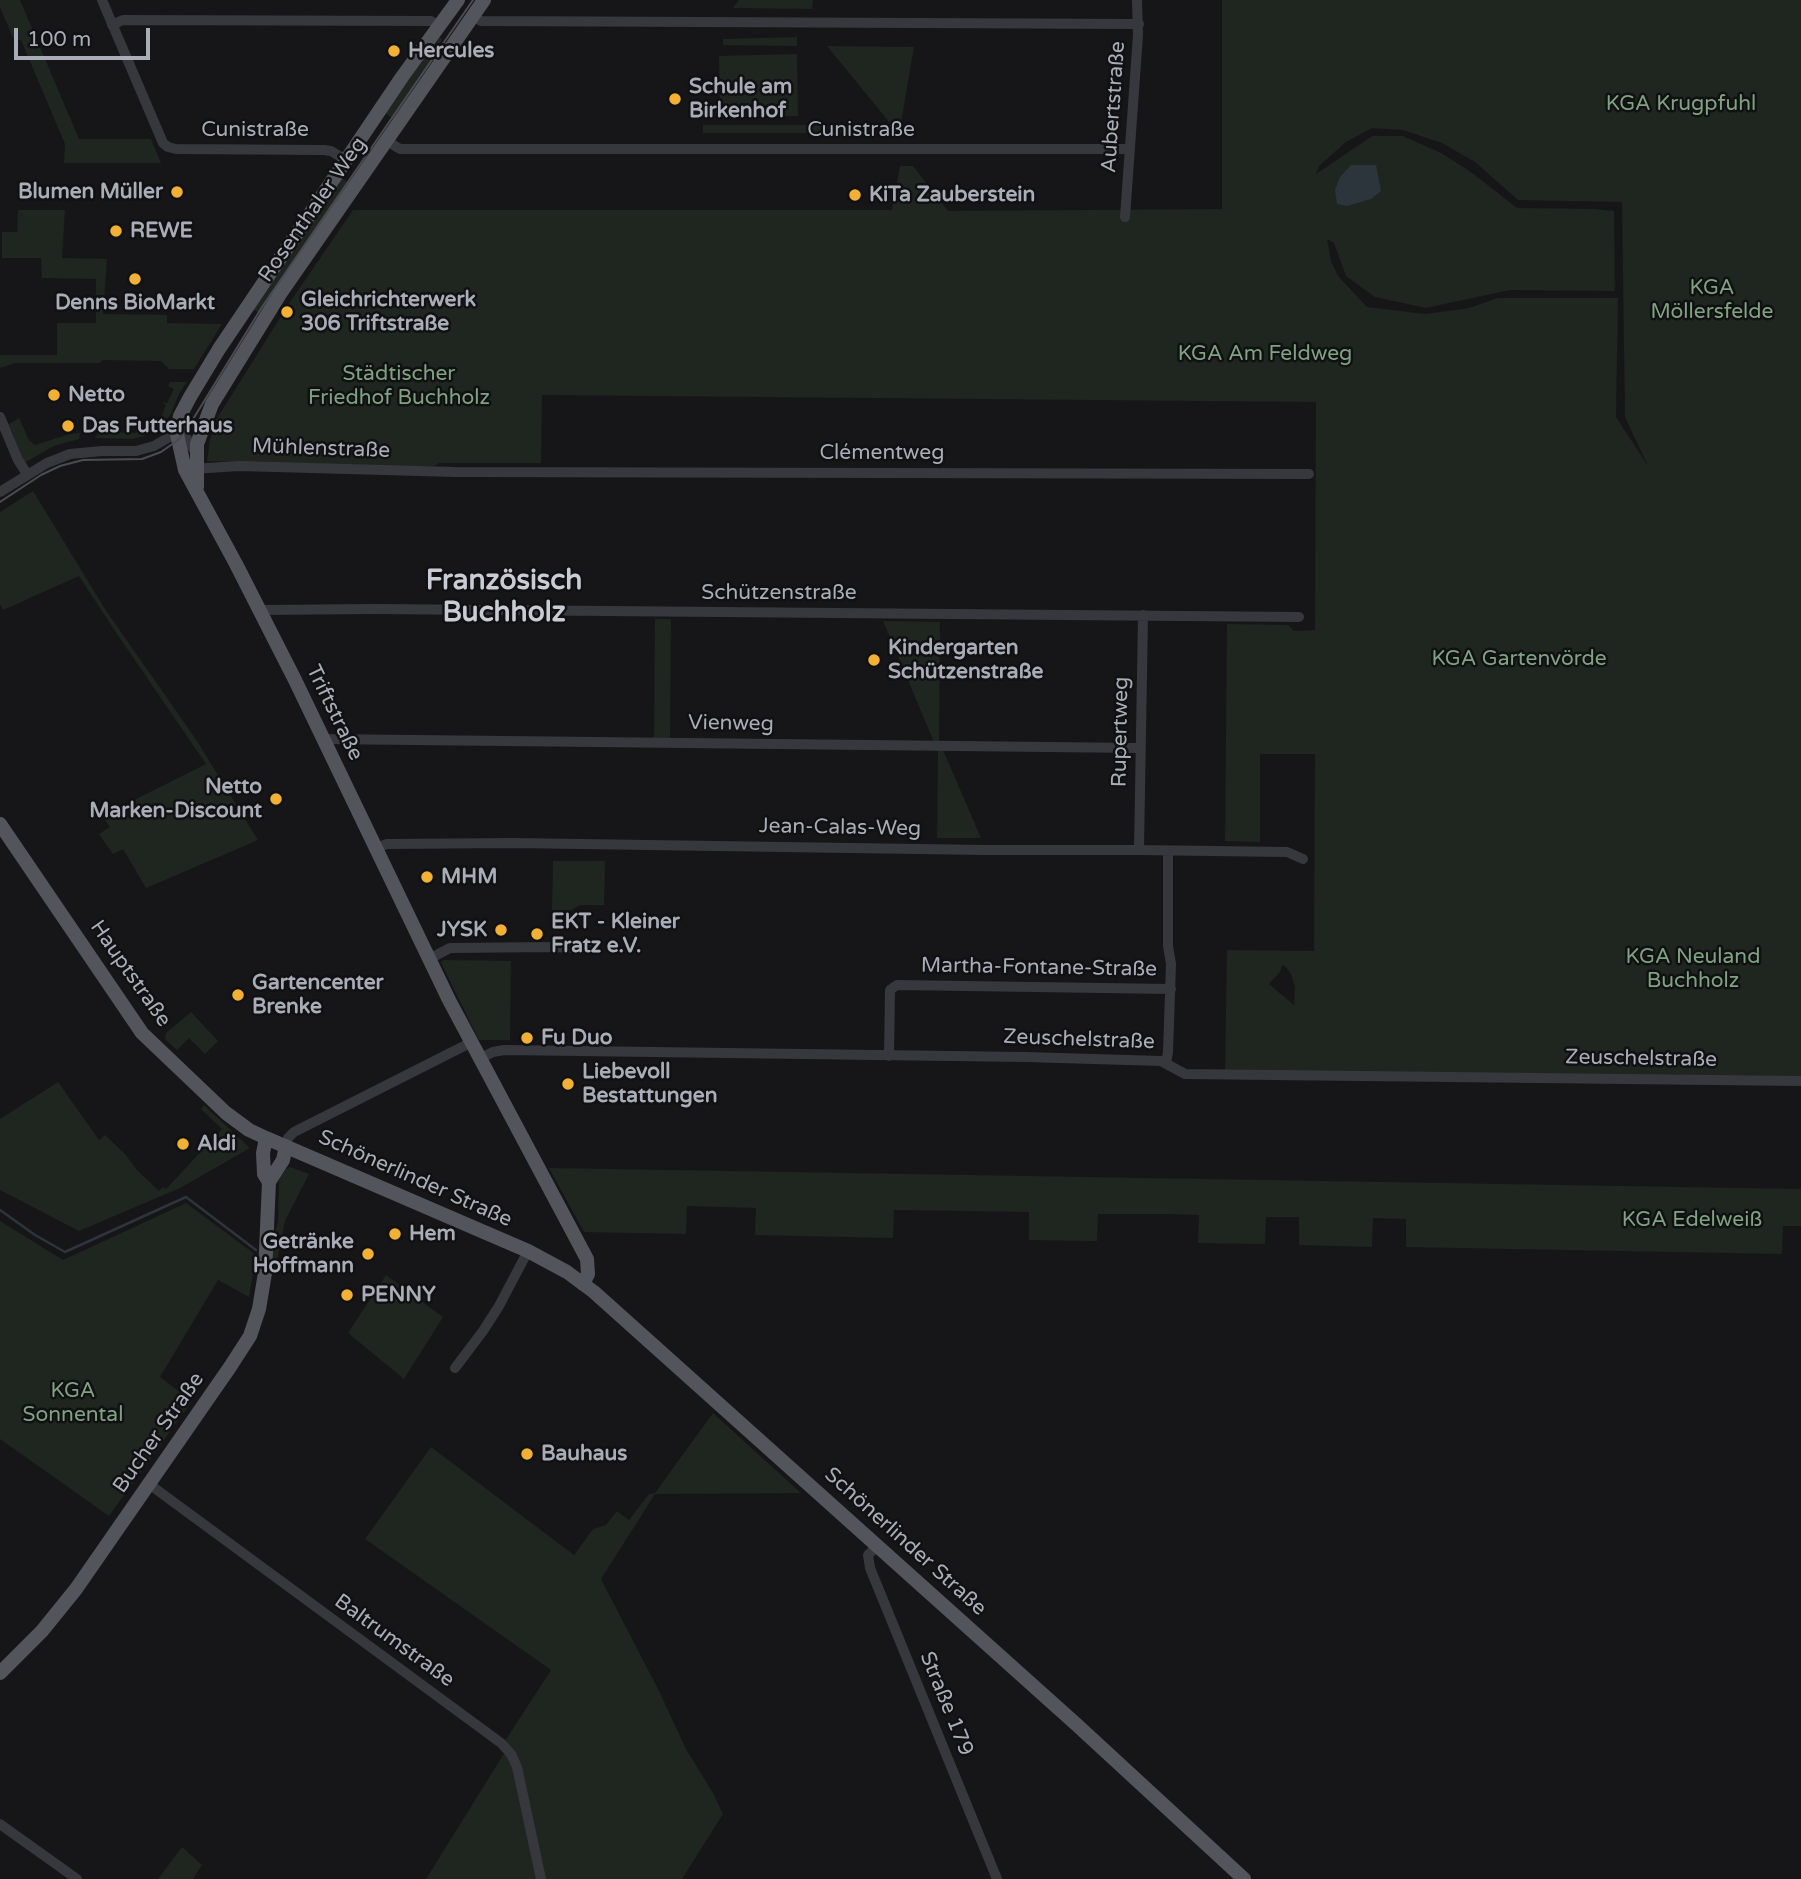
<!DOCTYPE html>
<meta charset="utf-8">
<style>
body{margin:0}
#map{position:relative;width:1801px;height:1879px;overflow:hidden;background:#161618;font-family:"Varela Round",sans-serif}
canvas{display:block}
.scale{position:absolute;left:14px;top:28px;width:136px;height:32px;box-sizing:border-box;border:4px solid #a8adb8;border-top:0;padding-left:9px;font-size:21px;line-height:24px;white-space:nowrap;color:#a8adb8;-webkit-text-stroke:5px #111113;paint-order:stroke}
</style>
<div id="map">
<canvas width="1801" height="1879"></canvas>
<div class="scale">100 m</div>
</div>
<script>
const context = document.querySelector('canvas').getContext('2d');
context.lineJoin = 'round';
function fill(path, color) { context.fillStyle = color; context.fill(path, 'evenodd'); }
const shape = rows => new Path2D(rows.map(r => 'M' + r).join(''));
function trace(path, color, width, dash) { context.strokeStyle = color; context.lineWidth = width; context.lineCap = dash ? 'butt' : 'round'; context.setLineDash(dash || []); context.stroke(path); }
function write(font, color, halo, rows, align = 'center') {
  context.font = font + ' "Varela Round",sans-serif'; context.lineWidth = 5; context.setLineDash([]); context.textBaseline = 'middle'; context.strokeStyle = halo; context.fillStyle = color; for (const [text, x, y, turn = 0] of rows) {
    context.save(); context.translate(x, y); context.rotate((+turn || 0) * Math.PI / 180); context.textAlign = isNaN(turn) ? turn : align; if (halo) context.strokeText(text, 0, 0); context.fillText(text, 0, 0); context.restore();
  }
}
const green = shape([
 [0,0,20,0,79,139,151,139,161,163,64,163,65,144,21,40,14,40,0,7],
 [739,0,813,0,812,9,733,8],
 [1222,0,1801,0,1801,1077,1225,1071,1227,950,1314,951,1315,754,1260,754,1260,842,1225,841,1227,624,1288,625,1294,631,1315,630,1316,402,542,395,541,463,439,463,435,466,399,467,207,461,210,440,216,420,290,302,353,210,892,210,900,166,913,166,948,211,1222,209],
 [1372,128,1403,130,1442,143,1475,162,1518,200,1622,202,1625,417,1648,466,1616,417,1618,298,1498,298,1469,308,1425,314,1367,307,1338,276,1331,261,1327,239,1334,243,1346,276,1375,297,1426,308,1510,290,1615,291,1614,211,1594,209,1517,208,1471,172,1441,153,1403,136,1372,136,1316,174,1319,166,1346,142],
 [1282,965,1286,967,1291,974,1295,987,1294,1005,1269,984,1280,972],
 [440,37,442,40,440,43,447,48,396,121,383,112],
 [797,37,797,46,723,45,723,39],
 [827,46,914,47,899,134],
 [797,54,798,116,720,117,719,56],
 [703,125,870,125,870,133,703,133],
 [339,176,352,185,263,316,250,307],
 [18,210,65,210,62,258,107,259,103,314,167,315,167,323,222,324,194,369,169,369,161,361,103,360,99,363,15,363,0,368,0,355,57,355,57,323,96,323,96,279,42,278,41,258,2,258,2,232,17,232],
 [170,382,187,382,179,394,171,414,159,428,143,436,133,439,95,438,104,426,106,426,106,432,136,433,136,426,140,431,155,424,153,418,154,417,160,420,166,405,162,402,167,403,174,389,168,386],
 [19,418,29,440,35,445,70,434,80,433,79,439,54,446,24,463,9,424],
 [33,491,105,609,197,741,258,840,146,888,123,849,113,854,103,840,99,834,110,827,102,816,206,764,115,631,79,576,3,610,0,604,0,512],
 [655,619,671,619,670,739,654,738],
 [883,621,940,622,939,742,934,742],
 [938,750,943,750,981,838,937,838],
 [553,861,605,861,604,905,580,905,571,910,552,910],
 [443,960,511,961,510,1040,479,1040,441,963],
 [191,1012,218,1041,205,1054,189,1038,177,1050,165,1039,166,1033],
 [58,1082,99,1140,105,1135,125,1154,137,1170,159,1191,163,1187,166,1189,222,1129,201,1109,204,1105,250,1148,180,1188,79,1231,0,1190,0,1119],
 [290,1167,309,1174,285,1221,277,1261,275,1263,270,1261,272,1242,278,1222,279,1180,286,1169],
 [549,1168,1801,1189,1801,1226,1783,1226,1782,1254,1406,1247,1406,1219,1373,1218,1372,1247,1299,1245,1299,1217,1266,1217,1265,1244,1198,1243,1199,1215,1165,1214,1098,1214,1097,1241,1029,1240,1029,1212,894,1210,893,1238,755,1235,756,1208,687,1206,686,1234,584,1232],
 [186,1203,256,1255,249,1297,218,1280,160,1377,192,1401,109,1516,0,1439,0,1221,63,1260],
 [386,1275,443,1317,404,1379,348,1333],
 [713,1413,801,1493,655,1494,601,1579,658,1689,686,1749,713,1793,723,1814,682,1879,545,1879,505,1741,551,1670,365,1539,431,1447,574,1555,593,1529,606,1525,617,1511,629,1520,649,1494,655,1493],
 [505,1752,511,1760,537,1879,426,1879],
 [182,1847,202,1865,193,1879,158,1879]
]);
const water = shape([
 [1351,165,1376,165,1381,191,1371,199,1347,206,1337,204,1335,190,1340,177]
]);
const stream = shape([
 [0,1210,35,1235,65,1252,186,1197,256,1250]
]);
const minor = shape([
 [102,0,163,143,168,147,176,149,324,150,331,151,346,160],
 [474,16,481,21,1139,24],
 [112,25,123,20,431,21,440,26],
 [387,141,400,149,1129,149],
 [1125,217,1138,35,1137,0],
 [0,417,18,460,27,474],
 [192,469,239,466,455,472,1309,474],
 [0,492,47,463,70,454,102,451,136,451,154,446,171,436,177,434,185,436,196,453],
 [259,610,374,609,1299,617],
 [323,739,1139,748],
 [376,848,387,844,514,843,985,850,1139,850,1287,852,1303,859],
 [1139,850,1143,615],
 [429,959,450,948,554,947,588,949],
 [889,1056,890,990,897,985,1171,989],
 [479,1059,493,1052,504,1050,1026,1057,1161,1061,1185,1074,1801,1081],
 [1166,1063,1168,1052,1171,964,1168,946,1168,851],
 [286,1146,288,1138,294,1132,470,1043],
 [455,1368,483,1331,499,1306,528,1251],
 [149,1484,501,1743,511,1754,517,1767,541,1879],
 [878,1545,868,1555,870,1568,997,1879],
 [0,1824,77,1879]
]);
const major = shape([
 [458,0,402,77,219,349,190,397,180,416,177,434,185,470,236,564,295,680,449,1000,587,1259,588,1274,583,1284],
 [197,487,197,444,212,404,280,294,484,0],
 [0,824,142,1033,226,1113,249,1130,266,1138,528,1251,567,1272,594,1292,1077,1725,1244,1879],
 [269,1182,283,1160,286,1146],
 [0,1673,42,1631,76,1589,230,1367,250,1336,259,1309,265,1273,269,1182,264,1174,263,1153,266,1138]
]);
const tram = shape([
 [0,502,41,475,60,466,83,460,142,459,161,452,178,440,187,429,262,307,473,0]
]);
const markers = [
 [394,51,7,"#f2b134"],
 [675,99,7,"#f2b134"],
 [177,192,7,"#f2b134"],
 [855,195,7,"#f2b134"],
 [116,231,7,"#f2b134"],
 [135,279,7,"#f2b134"],
 [287,312,7,"#f2b134"],
 [54,395,7,"#f2b134"],
 [68,426,7,"#f2b134"],
 [874,660,7,"#f2b134"],
 [276,799,7,"#f2b134"],
 [427,877,7,"#f2b134"],
 [501,930,7,"#f2b134"],
 [537,934,7,"#f2b134"],
 [238,995,7,"#f2b134"],
 [527,1038,7,"#f2b134"],
 [568,1084,7,"#f2b134"],
 [183,1144,7,"#f2b134"],
 [395,1234,7,"#f2b134"],
 [368,1254,7,"#f2b134"],
 [347,1295,7,"#f2b134"],
 [527,1454,7,"#f2b134"]
];
const poiNames = [
 ["Hercules",408,51],
 ["Schule am",689,87],
 ["Birkenhof",689,111],
 ["Blumen Müller",163,192,"right"],
 ["KiTa Zauberstein",869,195],
 ["REWE",130,231],
 ["Gleichrichterwerk",301,300],
 ["306 Triftstraße",301,324],
 ["Denns BioMarkt",135,303,"center"],
 ["Netto",68,395],
 ["Das Futterhaus",82,426],
 ["Kindergarten",888,648],
 ["Schützenstraße",888,672],
 ["Netto",262,787,"right"],
 ["Marken-Discount",262,811,"right"],
 ["MHM",441,877],
 ["EKT - Kleiner",551,922],
 ["Fratz e.V.",551,946],
 ["JYSK",487,930,"right"],
 ["Gartencenter",252,983],
 ["Brenke",252,1007],
 ["Fu Duo",541,1038],
 ["Liebevoll",582,1072],
 ["Bestattungen",582,1096],
 ["Aldi",197,1144],
 ["Hem",409,1234],
 ["Getränke",354,1242,"right"],
 ["Hoffmann",354,1266,"right"],
 ["PENNY",361,1295],
 ["Bauhaus",541,1454]
];
const parkNames = [
 ["KGA Krugpfuhl",1681,104],
 ["KGA",1712,288],
 ["Möllersfelde",1712,312],
 ["KGA Am Feldweg",1265,354],
 ["Städtischer",399,374],
 ["Friedhof Buchholz",399,398],
 ["KGA Gartenvörde",1519,659],
 ["KGA Neuland",1693,957],
 ["Buchholz",1693,981],
 ["KGA Edelweiß",1692,1220],
 ["KGA",73,1391],
 ["Sonnental",73,1415]
];
const streetNames = [
 ["Aubertstraße",1114,107,-86],
 ["Cunistraße",255,130],
 ["Cunistraße",861,130],
 ["Rosenthaler Weg",313,210,-55],
 ["Mühlenstraße",321,449,2],
 ["Clémentweg",882,453],
 ["Schützenstraße",779,593],
 ["Triftstraße",334,713,64],
 ["Vienweg",731,724,1],
 ["Rupertweg",1121,732,-89],
 ["Jean-Calas-Weg",840,828,1],
 ["Martha-Fontane-Straße",1039,968,1],
 ["Hauptstraße",130,974,55],
 ["Zeuschelstraße",1079,1040,2],
 ["Zeuschelstraße",1641,1059,1],
 ["Schönerlinder Straße",415,1179,24],
 ["Bucher Straße",159,1433,-55],
 ["Schönerlinder Straße",905,1542,42],
 ["Baltrumstraße",394,1641,36],
 ["Straße 179",946,1704,68]
];
const districtNames = [
 ["Französisch",504,582],
 ["Buchholz",504,614]
];
fill(green, '#1e261f');
fill(water, '#2c353c');
trace(stream, '#2c353c', 2.5);
trace(minor, '#37383d', 10);
trace(major, '#53555c', 14);
trace(tram, '#4a4c52', 2);
for (const [x, y, r, color] of markers) { const dot = new Path2D(); dot.arc(x, y, r, 0, 2 * Math.PI); context.fillStyle = color; context.fill(dot); trace(dot, '#111113', 2.5); }
write('bold 21px', '#a8adb8', '#111113', poiNames, 'left');
write('21px', '#7fa381', '#111113', parkNames);
write('21px', '#a8adb8', '#111113', streetNames);
write('bold 28px', '#c9ccd4', '#111113', districtNames);
</script>
